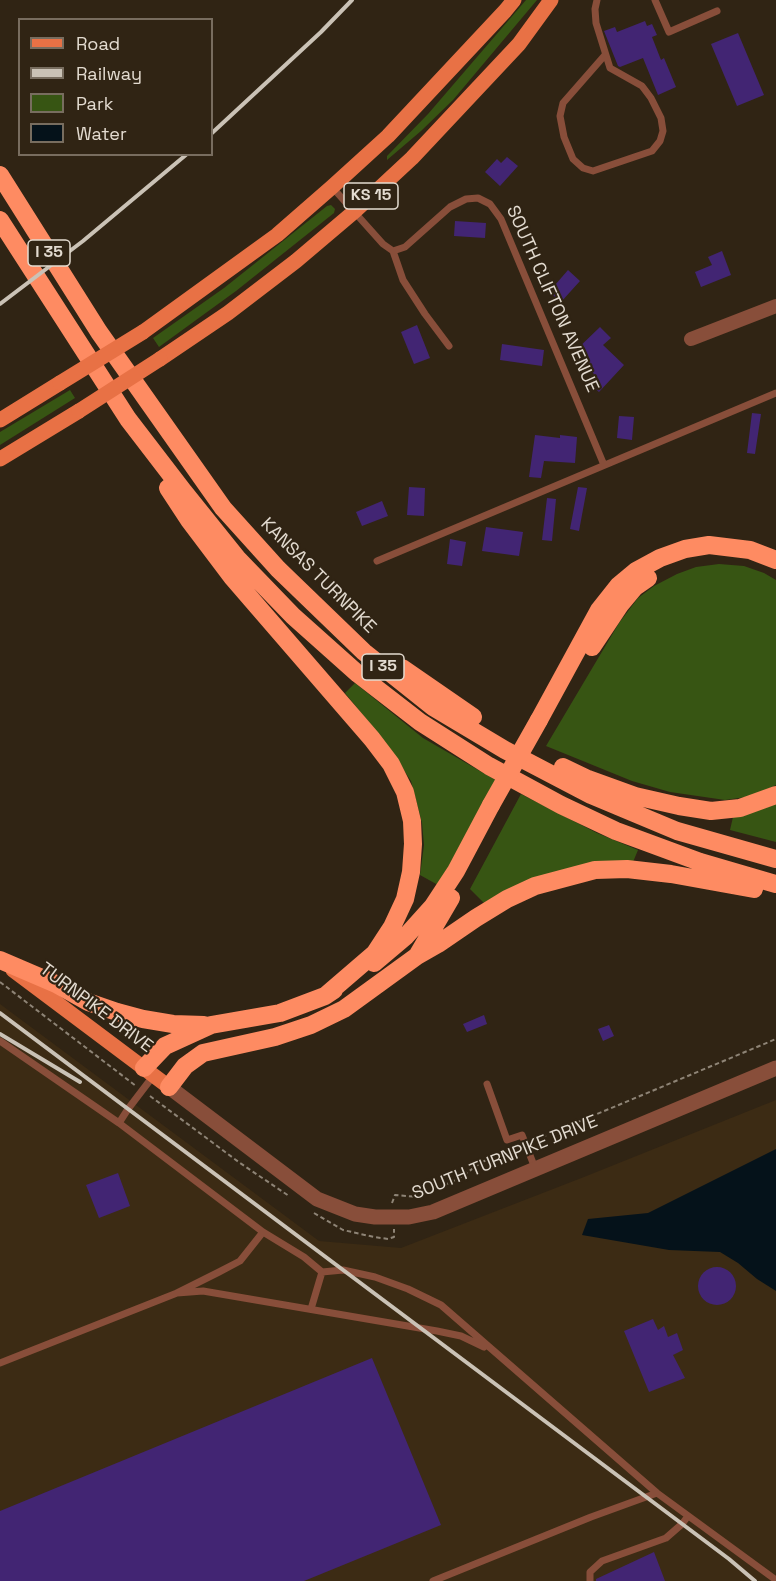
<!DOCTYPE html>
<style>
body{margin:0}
#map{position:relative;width:776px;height:1581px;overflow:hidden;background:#302414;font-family:"Space Grotesk",sans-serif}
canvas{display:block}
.legend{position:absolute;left:18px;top:18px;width:195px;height:138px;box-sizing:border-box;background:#302414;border:2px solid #786d5f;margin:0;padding:8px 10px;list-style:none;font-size:18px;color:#e3dbd0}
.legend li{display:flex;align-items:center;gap:12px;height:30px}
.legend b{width:30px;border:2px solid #786d5f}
</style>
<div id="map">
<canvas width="776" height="1581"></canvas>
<ul class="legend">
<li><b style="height:8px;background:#e87145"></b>Road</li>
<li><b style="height:8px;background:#cac2b6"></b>Railway</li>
<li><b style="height:16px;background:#375513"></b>Park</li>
<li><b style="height:16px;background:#05121a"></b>Water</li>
</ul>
</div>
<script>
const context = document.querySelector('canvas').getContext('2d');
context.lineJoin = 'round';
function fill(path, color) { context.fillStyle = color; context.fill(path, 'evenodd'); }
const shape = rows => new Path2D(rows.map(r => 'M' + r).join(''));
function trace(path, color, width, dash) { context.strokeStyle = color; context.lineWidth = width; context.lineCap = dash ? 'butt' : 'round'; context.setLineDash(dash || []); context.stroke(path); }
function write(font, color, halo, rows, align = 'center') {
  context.font = font + ' "Space Grotesk",sans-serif'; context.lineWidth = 4.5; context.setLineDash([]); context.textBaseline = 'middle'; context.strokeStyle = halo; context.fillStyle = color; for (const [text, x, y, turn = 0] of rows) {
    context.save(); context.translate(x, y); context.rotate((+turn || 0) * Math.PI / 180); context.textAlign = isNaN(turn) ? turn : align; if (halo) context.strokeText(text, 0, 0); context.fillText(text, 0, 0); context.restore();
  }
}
const built = shape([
 [0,1004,319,1241,401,1248,584,1177,776,1100,776,1581,0,1581]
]);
const green = shape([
 [526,0,537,0,453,100,421,131,387,160,387,156,428,114],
 [331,205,335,209,334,213,236,291,159,347,153,338,224,288,327,206],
 [70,390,75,398,0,445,0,432],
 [719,564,744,566,764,573,776,580,776,785,753,796,725,800,670,792,632,781,546,746,619,623,638,598,654,586,677,574,696,567],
 [355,683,423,738,499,782,438,885,420,875,424,845,422,823,411,781,386,743,345,693],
 [521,794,597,833,638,850,633,862,486,905,470,889],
 [776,804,776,842,730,830,733,817,744,815]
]);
const water = shape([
 [776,1149,776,1291,757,1279,738,1263,720,1252,669,1250,582,1235,588,1219,648,1213]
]);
const building = shape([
 [645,21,647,26,652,24,657,35,652,37,661,60,664,58,676,87,658,95,643,58,620,67,618,66,604,31,615,27,617,32],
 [738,33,764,95,737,106,711,44],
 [507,157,518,166,500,186,485,172,497,159,501,163],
 [455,221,486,223,485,238,454,236],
 [722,251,731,275,701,287,695,272,712,265,708,257],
 [568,270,580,281,561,302,549,292],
 [417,325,430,358,414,364,401,332],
 [600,327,611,338,603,345,624,365,599,392,587,381,594,374,573,353],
 [502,344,544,350,542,366,500,360],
 [752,413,761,414,755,454,747,453],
 [619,416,634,417,632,440,617,438],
 [535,435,560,438,560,435,577,437,575,463,544,461,541,478,529,477],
 [409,487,425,488,424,516,407,515],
 [578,487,587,488,579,531,570,529],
 [547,498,556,499,552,541,542,540],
 [382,501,388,516,362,526,356,512],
 [486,527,523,532,519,556,482,551],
 [450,539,466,542,462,566,447,564],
 [484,1015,487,1024,467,1032,463,1024],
 [609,1025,614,1036,603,1041,598,1029],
 [118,1173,130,1206,99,1218,86,1185],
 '698 1286a19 19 0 1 1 38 0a19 19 0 1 1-38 0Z',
 [653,1319,658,1330,664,1326,668,1337,677,1333,683,1350,673,1355,685,1378,649,1392,624,1331],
 [372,1358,441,1525,304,1581,0,1581,0,1511],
 [654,1552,665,1581,596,1581,596,1579]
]);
const path = shape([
 [0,982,136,1086],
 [150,1096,240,1163,289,1196],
 [535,1140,776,1039],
 [392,1203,395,1195,418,1197,458,1179,482,1162,513,1149],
 [314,1213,343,1230,374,1237,388,1239,394,1237,394,1229]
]);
const service = shape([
 [597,0,595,9,596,23,610,68,642,86,651,98,661,118,663,131,660,141,652,151,593,171,583,168,573,159,564,137,560,116,563,103,605,55],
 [655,0,669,32,717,11],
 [332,187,383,244,393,251,405,247,450,207,466,199,478,198,490,204,501,219,604,465],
 [393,251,403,280,425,314,449,346],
 [377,561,776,393],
 [0,1041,119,1123,263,1232,304,1257,322,1272,343,1270,375,1277,408,1289,441,1305,657,1493,776,1580],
 [487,1084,507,1140,522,1135,535,1168],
 [119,1123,128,1109,154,1075],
 [177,1293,203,1291,437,1331,461,1336,484,1347],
 [311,1309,322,1272],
 [0,1363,177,1293,219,1272,240,1261,263,1232],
 [433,1581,591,1517,657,1493],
 [590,1581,590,1572,602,1561,666,1538,682,1524,688,1516]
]);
const minor = shape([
 [691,339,776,306]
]);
const tertiary = shape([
 [169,1087,317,1199,355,1214,375,1217,409,1217,433,1212,776,1068]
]);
const primary = shape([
 [143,332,277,235,332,187,388,136,505,11,514,0],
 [160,359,228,313,296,261,355,211,412,158,519,44,551,0],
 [0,420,60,383],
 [0,459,79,411],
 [13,970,169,1087]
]);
const motorway = shape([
 [0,175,99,332,223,508,278,569,364,652,433,707,505,750,591,795,677,831,776,859],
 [0,220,128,419,184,492,237,558,293,616,358,674,420,722,489,766,561,805,616,831,700,862,776,884],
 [168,488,189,520,232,577,372,739,391,764,405,792,412,821,413,844,411,872,405,899,392,927,375,953,325,996],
 [592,647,620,605,635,587,648,578],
 [402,668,473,717],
 [539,720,599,610,618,586,636,571,660,558,685,549,709,545,750,550,776,560],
 [563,767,588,779,635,796,679,806,711,811,740,808,776,795],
 [417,956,451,898],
 [0,960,56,984,88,1002,117,1012,143,1019,173,1024,204,1025],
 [374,963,406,936,433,906,456,871,491,805],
 [144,1068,165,1046,211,1025,280,1013,325,996,334,990],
 [169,1087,185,1066,203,1053,275,1037,311,1025,344,1009,417,956,438,944,476,918,507,899,535,886,595,870,627,869,671,874,754,889]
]);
const rail = shape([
 [212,133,321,32,352,0],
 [0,304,83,241,187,154],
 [0,1013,729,1559,755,1581],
 [0,1034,80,1082]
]);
const primaryBridge = shape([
 [60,383,143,332],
 [79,411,160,359]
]);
const motorwayBridge = shape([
 [491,805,539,720]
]);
const shields = [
 [371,196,54],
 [49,253,42],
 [383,667,42]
];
const shieldNames = [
 ["KS 15",371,196],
 ["I 35",49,253],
 ["I 35",383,667]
];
const streetNames = [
 ["SOUTH CLIFTON AVENUE",552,299,66],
 ["KANSAS TURNPIKE",318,576,45],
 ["TURNPIKE DRIVE",96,1008,37],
 ["SOUTH TURNPIKE DRIVE",505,1158,-22]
];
fill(built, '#3c2b14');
fill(green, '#375513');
fill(water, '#05121a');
fill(building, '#422573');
trace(path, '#8e8476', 2, [4.5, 3]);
trace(service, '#884e3a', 7);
trace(minor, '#884e3a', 14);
trace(tertiary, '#884e3a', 15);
trace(primary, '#e87145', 15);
trace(motorway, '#fe8b62', 18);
trace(rail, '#cac2b6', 4);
trace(primaryBridge, '#e87145', 15);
trace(motorwayBridge, '#fe8b62', 18);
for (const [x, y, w] of shields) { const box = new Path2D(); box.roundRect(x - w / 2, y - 13, w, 26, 4.5); context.fillStyle = '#302414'; context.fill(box); trace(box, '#e3dbd0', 1.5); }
write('bold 16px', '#e3dbd0', null, shieldNames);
write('18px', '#e3dbd0', '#302414', streetNames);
</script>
